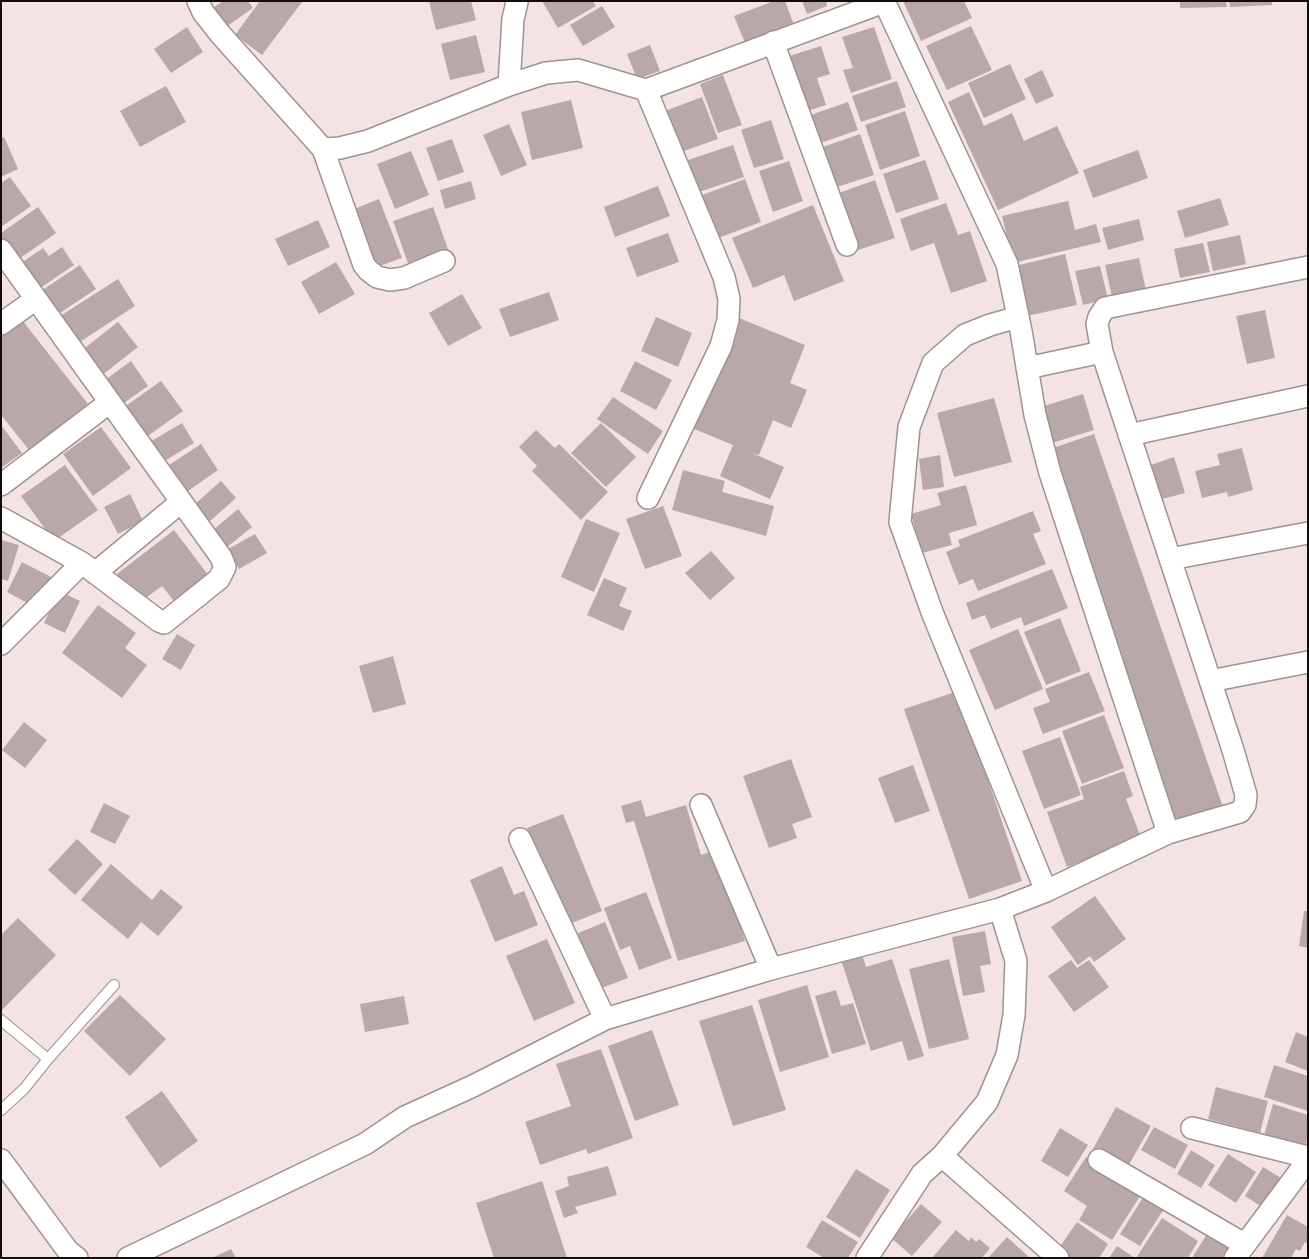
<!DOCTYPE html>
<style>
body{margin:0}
#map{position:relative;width:1309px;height:1259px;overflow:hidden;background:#f3e3e2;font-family:"Sofia Sans Condensed",sans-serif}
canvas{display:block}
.frame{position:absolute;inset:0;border:2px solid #120d0d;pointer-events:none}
</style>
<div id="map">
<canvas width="1309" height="1259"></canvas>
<div class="frame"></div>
</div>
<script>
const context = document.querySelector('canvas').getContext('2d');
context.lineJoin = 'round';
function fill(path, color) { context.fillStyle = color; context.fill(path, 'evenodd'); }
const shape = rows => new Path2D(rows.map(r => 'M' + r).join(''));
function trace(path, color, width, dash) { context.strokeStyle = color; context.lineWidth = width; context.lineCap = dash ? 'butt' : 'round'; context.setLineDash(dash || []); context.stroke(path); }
const building = shape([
 [223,1,248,1,253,8,223,29,210,10],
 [260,1,302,2,262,55,235,35],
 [429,1,471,1,476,20,436,30],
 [542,1,593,1,596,6,558,28],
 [774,1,785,1,794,25,745,43,734,16],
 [802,1,826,1,827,6,807,14],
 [903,1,964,1,972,18,921,41],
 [1180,1,1226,1,1227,7,1180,8],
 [1229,1,1272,1,1272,5,1230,7],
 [602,6,615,27,583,46,570,25],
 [971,26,992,70,947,90,926,46],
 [187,27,203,52,171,73,154,49],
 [874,27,892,79,851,93,843,70,853,68,842,37],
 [476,35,485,72,450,80,441,44],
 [650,45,660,71,637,79,627,54],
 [821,46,830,74,817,78,826,105,804,112,786,57],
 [1010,64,1026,99,984,118,968,83],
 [1042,70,1054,96,1036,104,1024,79],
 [723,75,742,125,718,133,700,84],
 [897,81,906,107,861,122,852,96],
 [166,86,186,122,140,147,120,111],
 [969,92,984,126,1012,113,1024,141,1057,126,1079,173,998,210,948,102],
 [702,97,718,139,681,152,665,111],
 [571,100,583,148,532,160,521,112],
 [848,102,858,130,815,145,805,117],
 [905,111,920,156,880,170,865,125],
 [771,120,784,159,754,168,741,130],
 [509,124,527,165,501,176,483,135],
 [860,134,874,175,834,188,820,148],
 [4,137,18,169,1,177,1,138],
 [452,139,464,172,438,181,426,148],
 [733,145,744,177,693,194,682,162],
 [1138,150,1148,178,1093,198,1083,170],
 [411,151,429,195,395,209,377,164],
 [925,160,939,199,896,213,883,174],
 [789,161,803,201,773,212,759,171],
 [10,177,31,206,1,227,1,183],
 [745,179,761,222,713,240,697,197],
 [875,180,895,238,858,250,839,193],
 [471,181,476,199,445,209,440,190],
 [658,186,670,216,615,237,604,207],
 [1220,198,1229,225,1185,238,1177,211],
 [379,199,402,258,371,269,349,211],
 [1068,201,1075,230,1096,224,1101,242,1013,263,1002,216],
 [946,203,958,235,970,231,987,281,951,293,934,243,911,251,900,219],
 [813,205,844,281,794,301,784,275,753,288,732,238],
 [38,207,56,233,16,261,1,241,1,233],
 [433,207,450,255,410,269,393,221],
 [1139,219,1144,240,1108,250,1102,228],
 [318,220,330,247,288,266,275,239],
 [668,233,679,262,637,277,626,248],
 [1240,235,1246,264,1213,271,1207,242],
 [1203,243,1210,272,1180,278,1174,249],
 [62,247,74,265,36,291,18,265,43,248,49,256],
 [1065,254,1077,305,1027,316,1015,266],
 [1139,258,1147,295,1113,302,1105,265],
 [336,262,355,294,319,314,301,282],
 [80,265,96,289,57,315,41,291],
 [1100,266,1108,299,1083,305,1075,271],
 [118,279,135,306,75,345,57,318],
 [549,292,559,320,510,337,499,309],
 [462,294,482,328,448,346,429,313],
 [1265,310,1275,358,1247,364,1236,316],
 [656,317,692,333,678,367,641,351],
 [739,318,805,345,790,383,807,390,791,428,773,420,759,455,752,453,784,467,770,499,720,476,733,445,694,429],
 [22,320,88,404,29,450,1,415,1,336],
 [118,322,138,347,101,376,81,351],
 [131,361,148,386,118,407,101,383],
 [635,361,672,380,656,410,620,391],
 [161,381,183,411,142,440,120,410],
 [1083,394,1094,430,1052,443,1041,407],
 [613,397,663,431,648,454,597,419],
 [994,398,1012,462,954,477,937,413],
 [182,423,194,443,158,465,146,444],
 [601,423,636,457,606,487,571,453],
 [1,425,22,453,1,468],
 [101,427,131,468,93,496,63,454],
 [536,430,555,448,559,444,608,492,581,520,532,471,537,466,519,447],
 [1094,434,1225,813,1176,830,1044,451],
 [201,444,218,470,188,491,169,465],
 [1242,448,1253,490,1228,497,1227,492,1202,498,1195,471,1220,465,1217,454],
 [940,455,944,487,923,490,919,459],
 [1174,457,1185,493,1155,501,1145,467],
 [65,465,98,510,54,541,21,496],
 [683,470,725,481,722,492,774,506,766,536,672,510],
 [221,481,236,498,210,521,195,504],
 [966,485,977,525,949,533,952,545,922,553,911,514,941,505,937,493],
 [130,494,143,521,118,534,104,507],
 [663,506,682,556,645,569,626,519],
 [238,509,252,527,226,548,212,531],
 [1033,511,1041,531,1033,534,1046,564,978,591,973,579,959,585,946,552,960,546,958,540],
 [586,519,620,533,594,592,561,577],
 [174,530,212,580,178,606,162,586,139,603,117,574],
 [255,534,267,553,239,569,228,549],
 [1,540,19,545,8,581,1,579],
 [711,551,735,578,710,600,685,573],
 [22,562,51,577,35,607,7,592],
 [1052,569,1068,608,1024,626,1021,617,991,629,985,615,972,620,966,603],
 [604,578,627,588,619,606,632,611,623,631,587,615],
 [59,591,80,601,65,633,44,623],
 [98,605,136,633,125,648,147,665,122,698,62,653],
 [1060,618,1081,671,1046,685,1024,632],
 [1018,629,1043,689,995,710,969,650],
 [177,634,195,645,181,670,162,659],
 [393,656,406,704,373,713,359,666],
 [1089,672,1105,711,1043,734,1033,708,1050,702,1045,689],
 [958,691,1022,881,969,899,904,709],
 [1104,715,1124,768,1082,784,1062,731],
 [24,722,47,740,25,768,2,750],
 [1060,737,1081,795,1044,809,1022,751],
 [791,759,812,817,792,824,797,838,769,848,743,776],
 [913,765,930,811,895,823,878,778],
 [1124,771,1133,796,1126,799,1142,840,1067,867,1047,812,1084,799,1080,787],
 [641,800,646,817,686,805,701,855,716,850,745,941,678,961,634,821,626,823,621,806],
 [104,803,130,816,115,844,90,832],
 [563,814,602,911,567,925,527,828],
 [77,839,103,864,75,895,48,870],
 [111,864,152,900,161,889,183,907,158,936,141,922,128,939,81,900],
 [502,866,514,895,524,891,538,925,495,942,470,880],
 [646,892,672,958,639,970,630,946,620,950,604,908],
 [1095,896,1126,939,1094,962,1090,956,1078,965,1051,927],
 [1304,911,1308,911,1308,948,1299,946],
 [18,918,56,955,1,1011,1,935],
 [605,922,628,978,599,989,576,934],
 [985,931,991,964,980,966,985,992,963,996,952,937],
 [547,939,575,1003,534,1021,506,956],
 [862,954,866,967,892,959,924,1056,908,1061,902,1041,871,1051,841,960],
 [949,959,969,1039,929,1049,909,969],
 [1071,960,1077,968,1089,960,1109,987,1074,1012,1048,976],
 [807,985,829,1057,780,1072,758,1000],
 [836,990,841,1006,853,1003,866,1044,832,1054,815,996],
 [120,995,166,1039,130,1076,84,1031],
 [404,996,409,1024,365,1032,360,1004],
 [752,1005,786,1110,733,1126,699,1021],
 [652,1030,679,1105,635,1121,608,1046],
 [1296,1032,1308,1037,1308,1071,1285,1062],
 [601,1049,633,1138,588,1154,586,1149,540,1165,525,1122,571,1106,556,1064],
 [1274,1065,1308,1076,1308,1111,1264,1097],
 [1216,1087,1268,1101,1260,1133,1208,1119],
 [162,1091,198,1141,160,1168,125,1117],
 [1273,1104,1308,1115,1308,1138,1303,1154,1262,1142],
 [1116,1107,1151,1126,1127,1168,1093,1149],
 [1154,1127,1188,1145,1175,1169,1141,1150],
 [1060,1128,1088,1145,1068,1177,1041,1161],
 [1191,1150,1215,1165,1201,1188,1177,1174],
 [1228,1154,1256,1172,1236,1203,1208,1185],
 [1086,1157,1142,1193,1112,1240,1079,1220,1087,1206,1064,1191],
 [608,1166,617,1195,575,1207,578,1213,564,1218,555,1191,569,1186,567,1177],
 [1263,1167,1281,1178,1262,1207,1245,1196],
 [856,1169,890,1190,860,1238,826,1217],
 [542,1181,567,1258,494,1258,476,1203],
 [1144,1196,1164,1209,1140,1246,1120,1234],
 [921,1204,942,1222,912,1256,891,1238],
 [1287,1215,1308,1227,1308,1241,1307,1243,1305,1242,1300,1251,1296,1249,1291,1258,1262,1258],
 [1162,1218,1198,1241,1188,1258,1136,1258],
 [822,1220,858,1242,848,1258,824,1258,806,1247],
 [1077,1222,1108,1244,1099,1258,1060,1258,1055,1254],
 [956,1230,969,1241,971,1237,976,1242,979,1239,990,1248,982,1258,932,1258],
 [1207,1234,1229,1247,1222,1258,1192,1258],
 [1007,1237,1030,1258,988,1258],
 [1117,1246,1135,1258,1109,1258],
 [231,1249,236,1258,212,1258]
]);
const lane = shape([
 [1,1020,48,1059,24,1089,1,1110],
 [48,1059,114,985]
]);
const street = shape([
 [198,1,203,12,221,35,323,149,340,148,368,141,509,85,546,73,578,70,646,90],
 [884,1,1007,264,1021,331,1035,415,1050,473,1168,833],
 [773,42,847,245],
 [509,85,513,19,517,2],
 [323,149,364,265,368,270,377,277,390,280,404,278,444,261],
 [1,250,221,557,225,567,219,579,164,623,159,621,82,563,1,518],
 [1018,317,990,325,965,335,933,363,909,427,900,522,932,612,1046,891],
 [1,324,36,299],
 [1102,352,1097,324,1099,317,1105,308,1308,267],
 [1129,435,1308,396],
 [1,485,110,402],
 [648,498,721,346,728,320,729,299,724,277,646,90,884,2],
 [1170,559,1308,533],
 [95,573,181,502],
 [1,644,82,563],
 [1210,681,1308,662],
 [701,805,771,969],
 [520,839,605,1019],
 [1192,1128,1308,1157],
 [942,1156,1058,1258],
 [1,1160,68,1251,77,1258],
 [1099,1160,1244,1244],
 [128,1258,365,1144,405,1117,473,1086,605,1019,771,969,1000,909,1046,891,1168,833,1240,812,1245,805,1246,795,1233,750,1102,352,1027,368],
 [867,1258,922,1174,942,1156,987,1102,1007,1055,1014,1015,1016,961,1000,909],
 [1235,1258,1308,1160]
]);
fill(building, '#b8a9a8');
trace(lane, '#a09290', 12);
trace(street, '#a09290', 24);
trace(lane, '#fff', 10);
trace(street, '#fff', 21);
</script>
